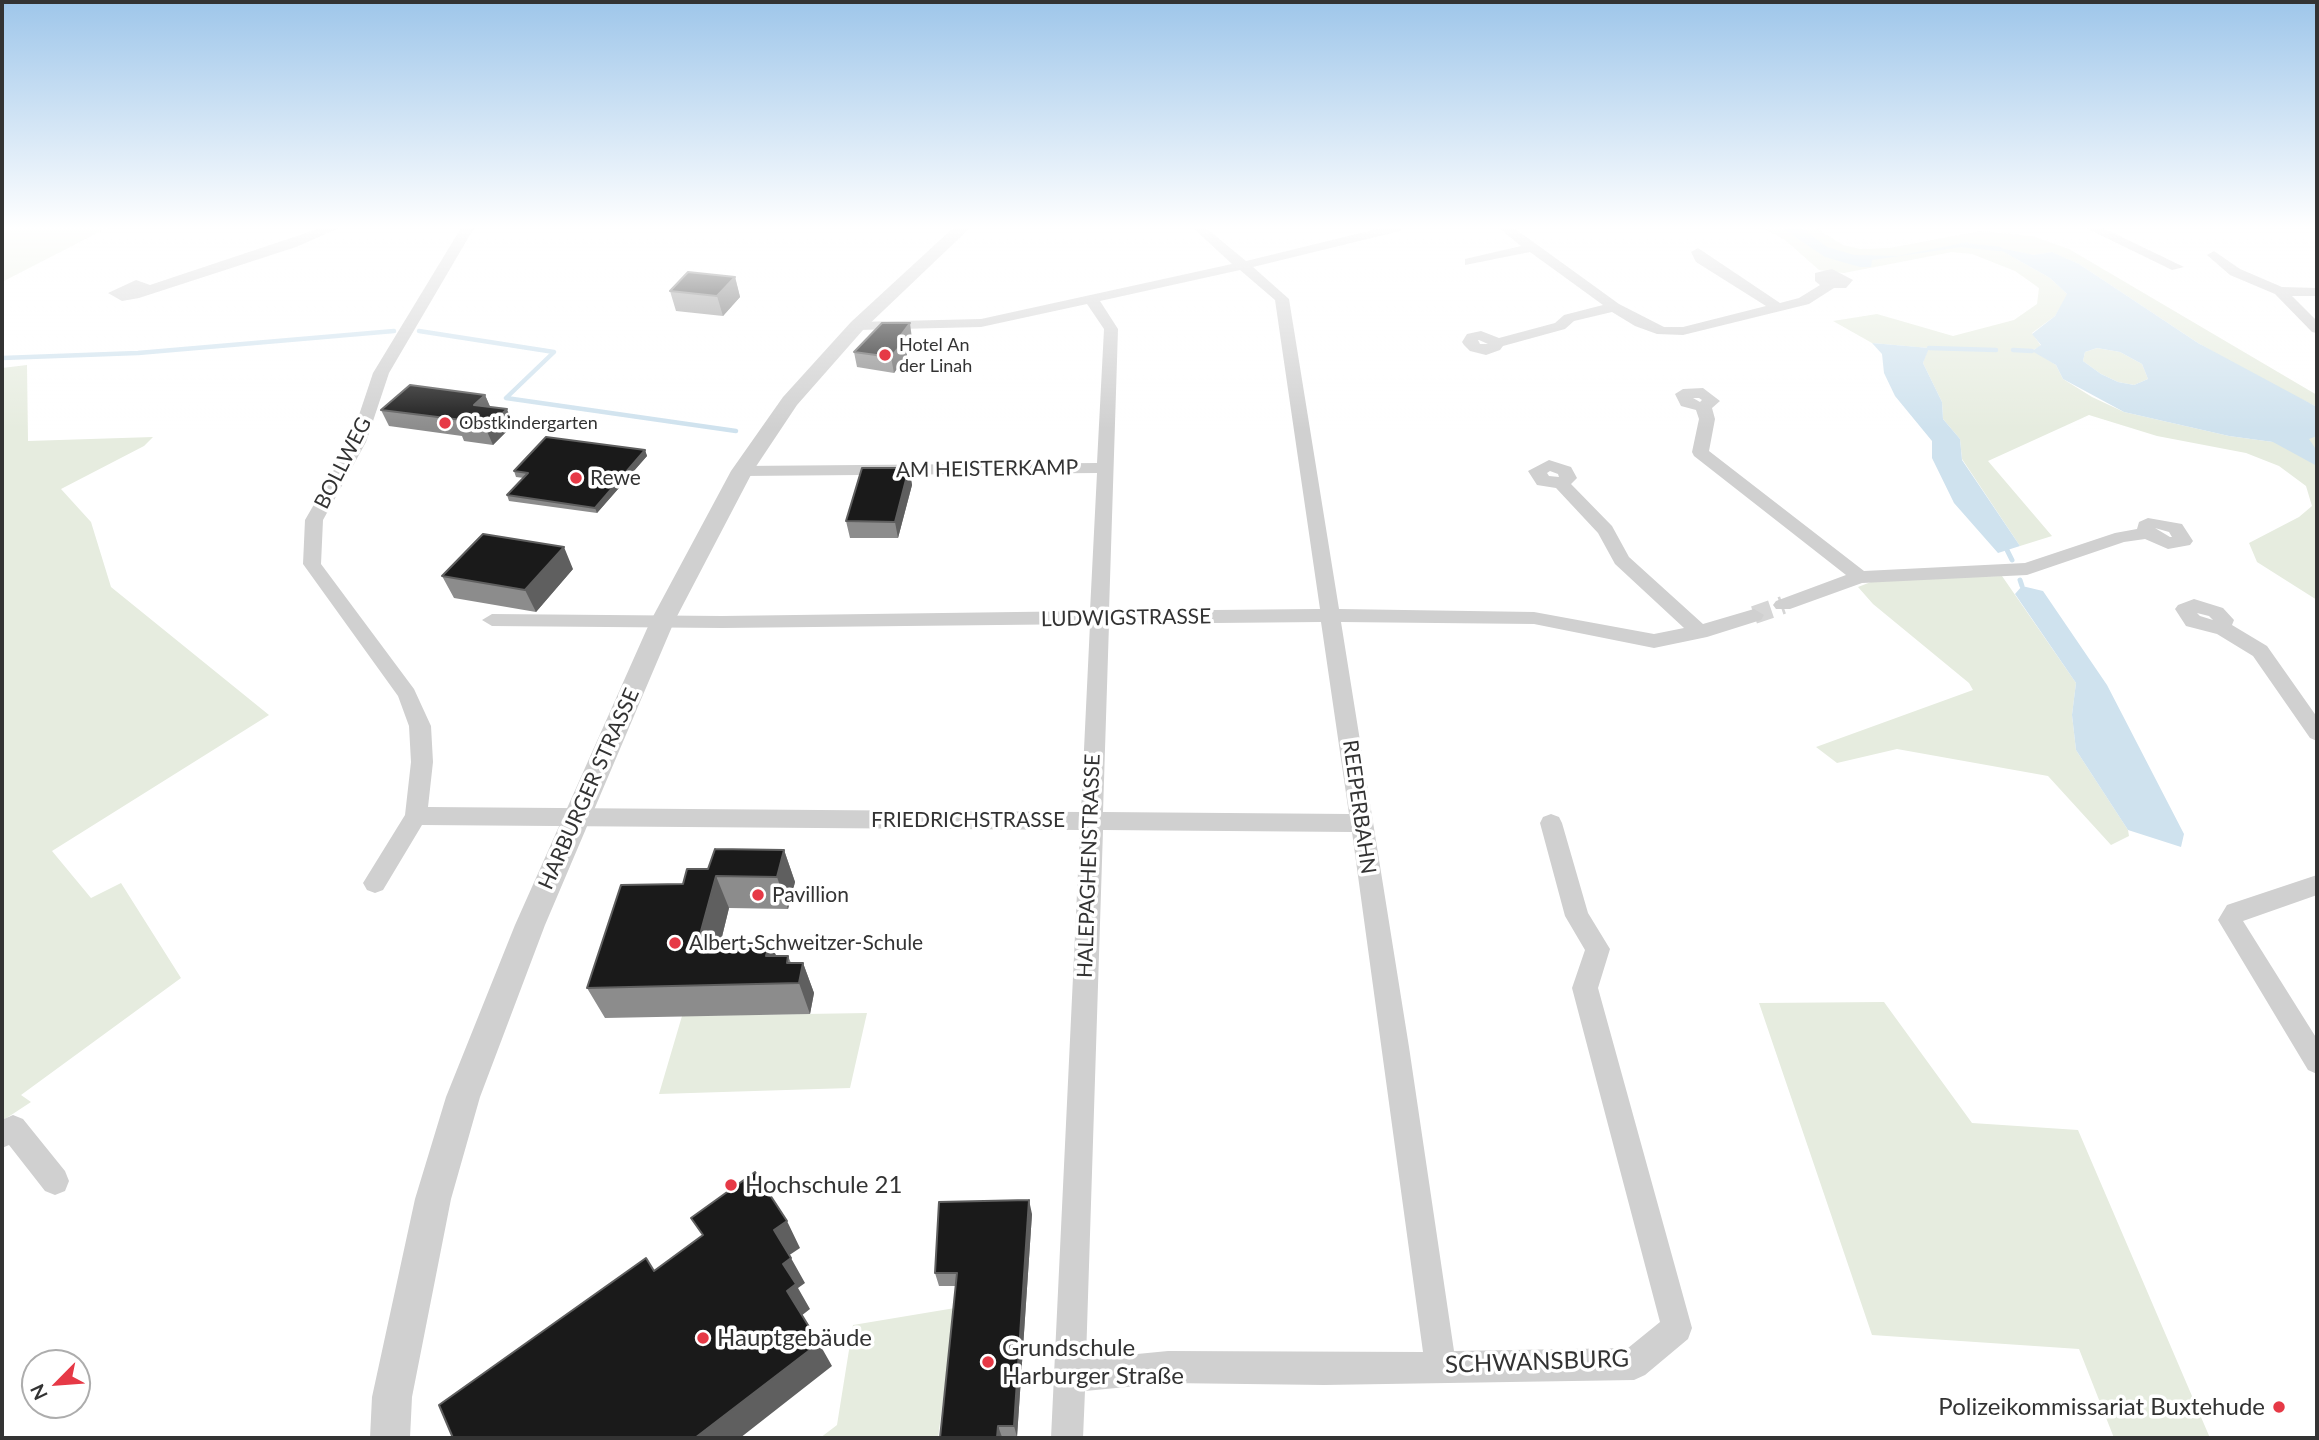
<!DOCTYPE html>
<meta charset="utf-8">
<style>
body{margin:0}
#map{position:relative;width:2319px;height:1440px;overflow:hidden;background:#fff;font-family:Lato,sans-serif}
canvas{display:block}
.frame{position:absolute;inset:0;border:4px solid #333;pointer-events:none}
.north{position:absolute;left:21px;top:1349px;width:70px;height:70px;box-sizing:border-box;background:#fff;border:2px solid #adadad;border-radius:50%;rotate:245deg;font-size:19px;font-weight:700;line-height:28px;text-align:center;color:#333}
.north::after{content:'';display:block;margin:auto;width:24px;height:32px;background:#e63946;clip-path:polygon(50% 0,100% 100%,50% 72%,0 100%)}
</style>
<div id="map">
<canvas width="2319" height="1440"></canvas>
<div class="frame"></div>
<div class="north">N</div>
</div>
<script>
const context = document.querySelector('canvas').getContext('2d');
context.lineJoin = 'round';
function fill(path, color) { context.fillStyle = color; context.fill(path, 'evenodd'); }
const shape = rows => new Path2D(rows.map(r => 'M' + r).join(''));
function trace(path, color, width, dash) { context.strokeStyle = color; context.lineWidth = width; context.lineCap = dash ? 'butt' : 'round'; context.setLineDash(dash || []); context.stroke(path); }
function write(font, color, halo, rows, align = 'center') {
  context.font = font + ' Lato,sans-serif'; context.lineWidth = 7; context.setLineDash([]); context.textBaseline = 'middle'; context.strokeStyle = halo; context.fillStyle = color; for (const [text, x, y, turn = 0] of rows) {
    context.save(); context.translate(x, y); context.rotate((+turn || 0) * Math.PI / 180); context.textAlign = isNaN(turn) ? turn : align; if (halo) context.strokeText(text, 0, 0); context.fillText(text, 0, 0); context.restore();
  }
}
const green = shape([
 [2,228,107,228,2,282],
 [1763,228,1816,228,1843,245,1861,249,1889,248,1981,231,2032,236,2069,249,2317,395,2317,407,2261,379,2198,343,2079,264,2052,252,2034,255,1997,248,2050,278,2068,295,2055,316,2032,333,2041,346,2033,350,2056,365,2063,379,2092,397,2124,412,2229,436,2273,442,2317,436,2317,600,2257,562,2249,543,2299,517,2312,506,2306,486,2279,466,2246,453,2157,436,2089,415,1988,461,2052,536,2020,546,1962,459,1960,439,1943,419,1942,402,1923,363,1928,348,1872,343,1833,321,1877,314,1953,336,2014,320,2037,304,2039,288,2015,271,1972,254,1952,252,1844,273,1819,270,1785,240],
 [2097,348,2120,352,2142,364,2148,379,2134,385,2118,382,2101,374,2083,361,2085,352],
 [27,365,28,441,153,437,144,446,61,489,91,522,111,587,269,715,52,851,91,898,121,883,181,978,21,1095,31,1102,2,1121,2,368],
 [2002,576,2076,683,2072,715,2076,750,2128,830,2129,836,2111,845,2048,776,1897,749,1837,763,1816,747,1973,690,1969,683,1873,604,1858,587,1876,580],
 [1884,1002,1972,1123,2078,1130,2210,1438,2114,1438,2079,1349,1872,1335,1759,1003],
 [867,1013,850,1088,659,1094,682,1016],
 [955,1308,938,1438,820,1438,837,1425,853,1325]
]);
const water = shape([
 [1782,228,1802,228,1827,247,1854,255,1897,256,1968,242,1969,246,1872,260,1871,267,1860,267,1825,257],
 [1995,247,2034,255,2052,252,2079,264,2198,343,2317,407,2317,436,2309,439,2317,451,2317,466,2273,442,2229,436,2124,412,2063,379,2056,365,2032,351,2041,345,2032,334,2055,316,2067,294,2050,278],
 [2097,348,2120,352,2142,364,2148,379,2134,385,2118,382,2101,374,2083,361,2085,352],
 [1872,343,1929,348,1923,363,1942,402,1943,419,1960,439,1962,460,2020,546,1998,553,1954,503,1932,458,1932,441,1895,396,1884,373,1882,354],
 [2022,586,2043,591,2107,685,2184,834,2181,847,2128,830,2076,750,2072,715,2076,683,2015,594]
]);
const streamFar1 = shape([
 [1962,245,2000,249],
 [419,331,554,352,506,398,736,431],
 [1929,348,1996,350],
 [2013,350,2032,351],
 [2,358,138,353,394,331]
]);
const stream = shape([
 [2007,550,2012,560],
 [2020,580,2022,586]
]);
const minorTunnel = shape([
 [1754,615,1783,605]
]);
const minor = shape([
 [321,228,339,228,296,247,139,298,122,301,108,293,136,280,150,285,321,228],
 [461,228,474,228,389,373,366,442,323,520,321,564,414,689,431,726,433,762,428,807,1081,812,1090,624,722,628,492,626,482,620,492,614,722,616,1090,611,1097,473,742,476,733,471,742,466,1097,463,1104,329,1087,304,981,327,857,330,850,326,857,322,981,319,1232,264,1193,228,1206,228,1246,261,1381,228,1401,228,1400,231,1253,267,1289,299,1339,609,1534,612,1654,634,1684,628,1615,564,1598,533,1556,488,1537,485,1528,471,1549,460,1571,467,1577,478,1571,484,1612,526,1629,557,1703,624,1754,609,1764,615,1761,620,1707,637,1654,648,1534,624,1341,622,1409,1047,1454,1351,1628,1348,1660,1322,1572,988,1585,950,1565,916,1540,823,1543,817,1551,814,1559,817,1562,823,1588,913,1610,949,1598,988,1692,1328,1688,1339,1645,1375,1634,1380,1324,1385,1168,1383,1085,1391,1083,1438,1051,1438,1080,830,422,825,383,890,375,893,367,890,363,883,405,815,411,762,409,726,398,696,303,564,305,520,350,442,373,373,461,228],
 [1240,270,1275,300,1320,609,1109,611,1118,329,1100,301,1240,270],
 [1550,471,1558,474,1559,477,1549,476,1547,473,1550,471],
 [1321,622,1349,814,1103,812,1109,624,1321,622],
 [1103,830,1352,832,1423,1352,1168,1351,1086,1359,1103,830],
 [1499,228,1514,228,1619,304,1664,327,1683,327,1766,306,1696,262,1691,252,1698,248,1780,303,1799,298,1820,285,1815,281,1815,273,1832,269,1853,280,1846,288,1834,288,1809,304,1683,335,1657,334,1635,326,1612,312,1574,321,1565,329,1503,346,1500,350,1486,355,1470,351,1464,345,1462,342,1467,334,1481,331,1499,338,1555,323,1564,315,1603,305,1530,252,1465,265,1465,259,1521,246,1499,228],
 [1478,340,1479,340,1488,344,1480,344,1478,340],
 [2086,228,2103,228,2184,267,2172,270,2086,228],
 [2214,251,2240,269,2282,287,2317,288,2317,296,2292,296,2317,321,2317,333,2312,332,2275,294,2230,275,2207,255,2214,251],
 [1703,388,1720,401,1712,408,1715,419,1709,451,1864,571,2025,563,2115,533,2137,529,2139,522,2148,518,2182,524,2193,541,2190,545,2168,549,2145,539,2124,542,2027,575,1862,583,1790,609,1776,609,1773,605,1776,601,1846,575,1694,456,1692,452,1699,419,1696,410,1681,406,1675,394,1683,389,1703,388],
 [1693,398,1699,398,1702,400,1700,402,1693,398],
 [2155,528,2169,532,2172,537,2170,537,2155,528],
 [2194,599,2223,608,2234,620,2232,625,2267,646,2317,717,2317,741,2310,738,2253,656,2217,634,2186,626,2175,609,2178,605,2194,599],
 [2197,613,2209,616,2213,620,2200,616,2197,613],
 [2317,875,2317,895,2243,921,2317,1039,2317,1074,2308,1070,2218,920,2227,905,2317,875],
 [13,1115,23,1119,65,1171,69,1181,65,1191,55,1195,45,1191,9,1145,2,1148,2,1120,13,1115]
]);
const tertiary = shape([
 [953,228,970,228,863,330,797,405,753,471,674,622,545,925,480,1097,451,1199,412,1397,410,1438,370,1438,372,1397,415,1199,446,1097,515,925,650,622,731,471,783,397,851,322,953,228]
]);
const wall = shape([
 [735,277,740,297,723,316,676,311,670,291],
 [912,339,906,347,907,355,894,373,857,367,854,352],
 [485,395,490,407,513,425,493,445,464,441,462,436,389,426,381,410],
 [645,450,647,456,597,513,509,501,507,495,524,478,516,477,514,471],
 [909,468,912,485,898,538,850,538,846,521],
 [573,569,536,612,454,598,442,576],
 [784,850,795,882,788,909,729,908,721,941,770,940,776,956,788,956,791,963,803,963,814,993,810,1014,605,1018,587,988,683,884,708,869],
 [1032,1214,1017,1437,1002,1437,1001,1438,956,1286,939,1286,935,1273]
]);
const shadedWall = shape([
 [735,277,740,297,723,316,717,296],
 [910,323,912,339,906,347,907,355,894,373,891,357,898,339],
 [485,395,492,411,474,405],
 [507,409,513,425,493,445,486,429],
 [645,450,647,456,597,513,595,508],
 [909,468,912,485,898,538,895,522],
 [564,547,573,569,536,612,525,590],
 [784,850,795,882,788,909,777,877],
 [716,876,729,908,713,973,698,942],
 [770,940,782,971,766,956],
 [803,963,814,993,810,1014,799,983],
 [1029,1200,1032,1214,1017,1437,1014,1426],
 [787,1221,800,1248,788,1256,774,1230],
 [791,1258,805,1283,798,1288,810,1309,801,1316,787,1291,783,1264],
 [819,1343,832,1366,740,1438,695,1438],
 [998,1426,1002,1437,1001,1438,997,1438]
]);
const building = shape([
 [688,272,735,277,717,296,670,291,688,272],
 [882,323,910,323,898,339,905,340,891,357,854,352,882,323],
 [410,385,485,395,474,405,507,409,486,429,457,425,462,420,381,410,410,385],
 [546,437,645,450,595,508,507,495,528,473,514,471,546,437],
 [862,468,909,468,895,522,846,521,862,468],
 [483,534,564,547,525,590,442,576,483,534],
 [715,849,784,850,777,877,716,876,698,942,770,940,766,956,788,956,787,963,803,963,799,983,587,988,621,885,683,884,687,869,708,869,715,849],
 [755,1172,787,1221,774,1230,791,1258,783,1264,796,1284,787,1291,819,1343,695,1438,453,1438,439,1405,646,1258,654,1271,703,1235,691,1218,755,1172],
 [1029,1200,1014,1426,998,1426,997,1438,940,1438,957,1273,935,1273,939,1202,1029,1200]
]);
const markers = [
 [885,355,7,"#e63946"],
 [445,423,7,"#e63946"],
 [576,478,7,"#e63946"],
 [758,895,7,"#e63946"],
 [675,943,7,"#e63946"],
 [731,1185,7,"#e63946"],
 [703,1338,7,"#e63946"],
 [988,1362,7,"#e63946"],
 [2279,1407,7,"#e63946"]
];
const farPoinames = [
 ["Hotel An",899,345],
 ["der Linah",899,366],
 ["Obstkindergarten",459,423]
];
const streetNames = [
 ["BOLLWEG",343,463,-63],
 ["AM HEISTERKAMP",987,469,-1],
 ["LUDWIGSTRASSE",1126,618,-1],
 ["HARBURGER STRASSE",589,789,-66],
 ["REEPERBAHN",1359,807,82],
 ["FRIEDRICHSTRASSE",968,820],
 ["HALEPAGHENSTRASSE",1089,866,-88]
];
const poiNames = [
 ["Rewe",590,478],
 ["Pavillion",772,895],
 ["Albert-Schweitzer-Schule",689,943]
];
const nearPoinames = [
 ["Hochschule 21",745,1185],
 ["Hauptgebäude",717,1338],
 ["Grundschule",1002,1348],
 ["Harburger Straße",1002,1376],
 ["Polizeikommissariat Buxtehude",2265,1407,"right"]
];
const nearStreetnames = [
 ["SCHWANSBURG",1537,1362,-2]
];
fill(green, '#e6ecdf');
fill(water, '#cfe2ee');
trace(streamFar1, '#cfe2ee', 4.5);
trace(stream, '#cfe2ee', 5);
trace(minorTunnel, '#d6d6d6', 18, [18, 10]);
fill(minor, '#d0d0d0');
fill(tertiary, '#d0d0d0');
fill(wall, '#8c8c8c');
fill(shadedWall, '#5f5f5f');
fill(building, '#1a1a1a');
trace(building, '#5f5f5f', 2);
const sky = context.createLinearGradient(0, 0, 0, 429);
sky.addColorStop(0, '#9ec6ea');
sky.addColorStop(0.53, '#fff');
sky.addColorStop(1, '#ffffff00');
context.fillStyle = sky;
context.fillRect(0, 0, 2319, 429);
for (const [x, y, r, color] of markers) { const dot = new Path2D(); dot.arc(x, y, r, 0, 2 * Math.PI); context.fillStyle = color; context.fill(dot); trace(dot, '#fff', 2.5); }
write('18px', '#333', '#fff', farPoinames, 'left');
write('21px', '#333', '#fff', streetNames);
write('21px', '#333', '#fff', poiNames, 'left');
write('24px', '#333', '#fff', nearPoinames, 'left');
write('24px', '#333', '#fff', nearStreetnames);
</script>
